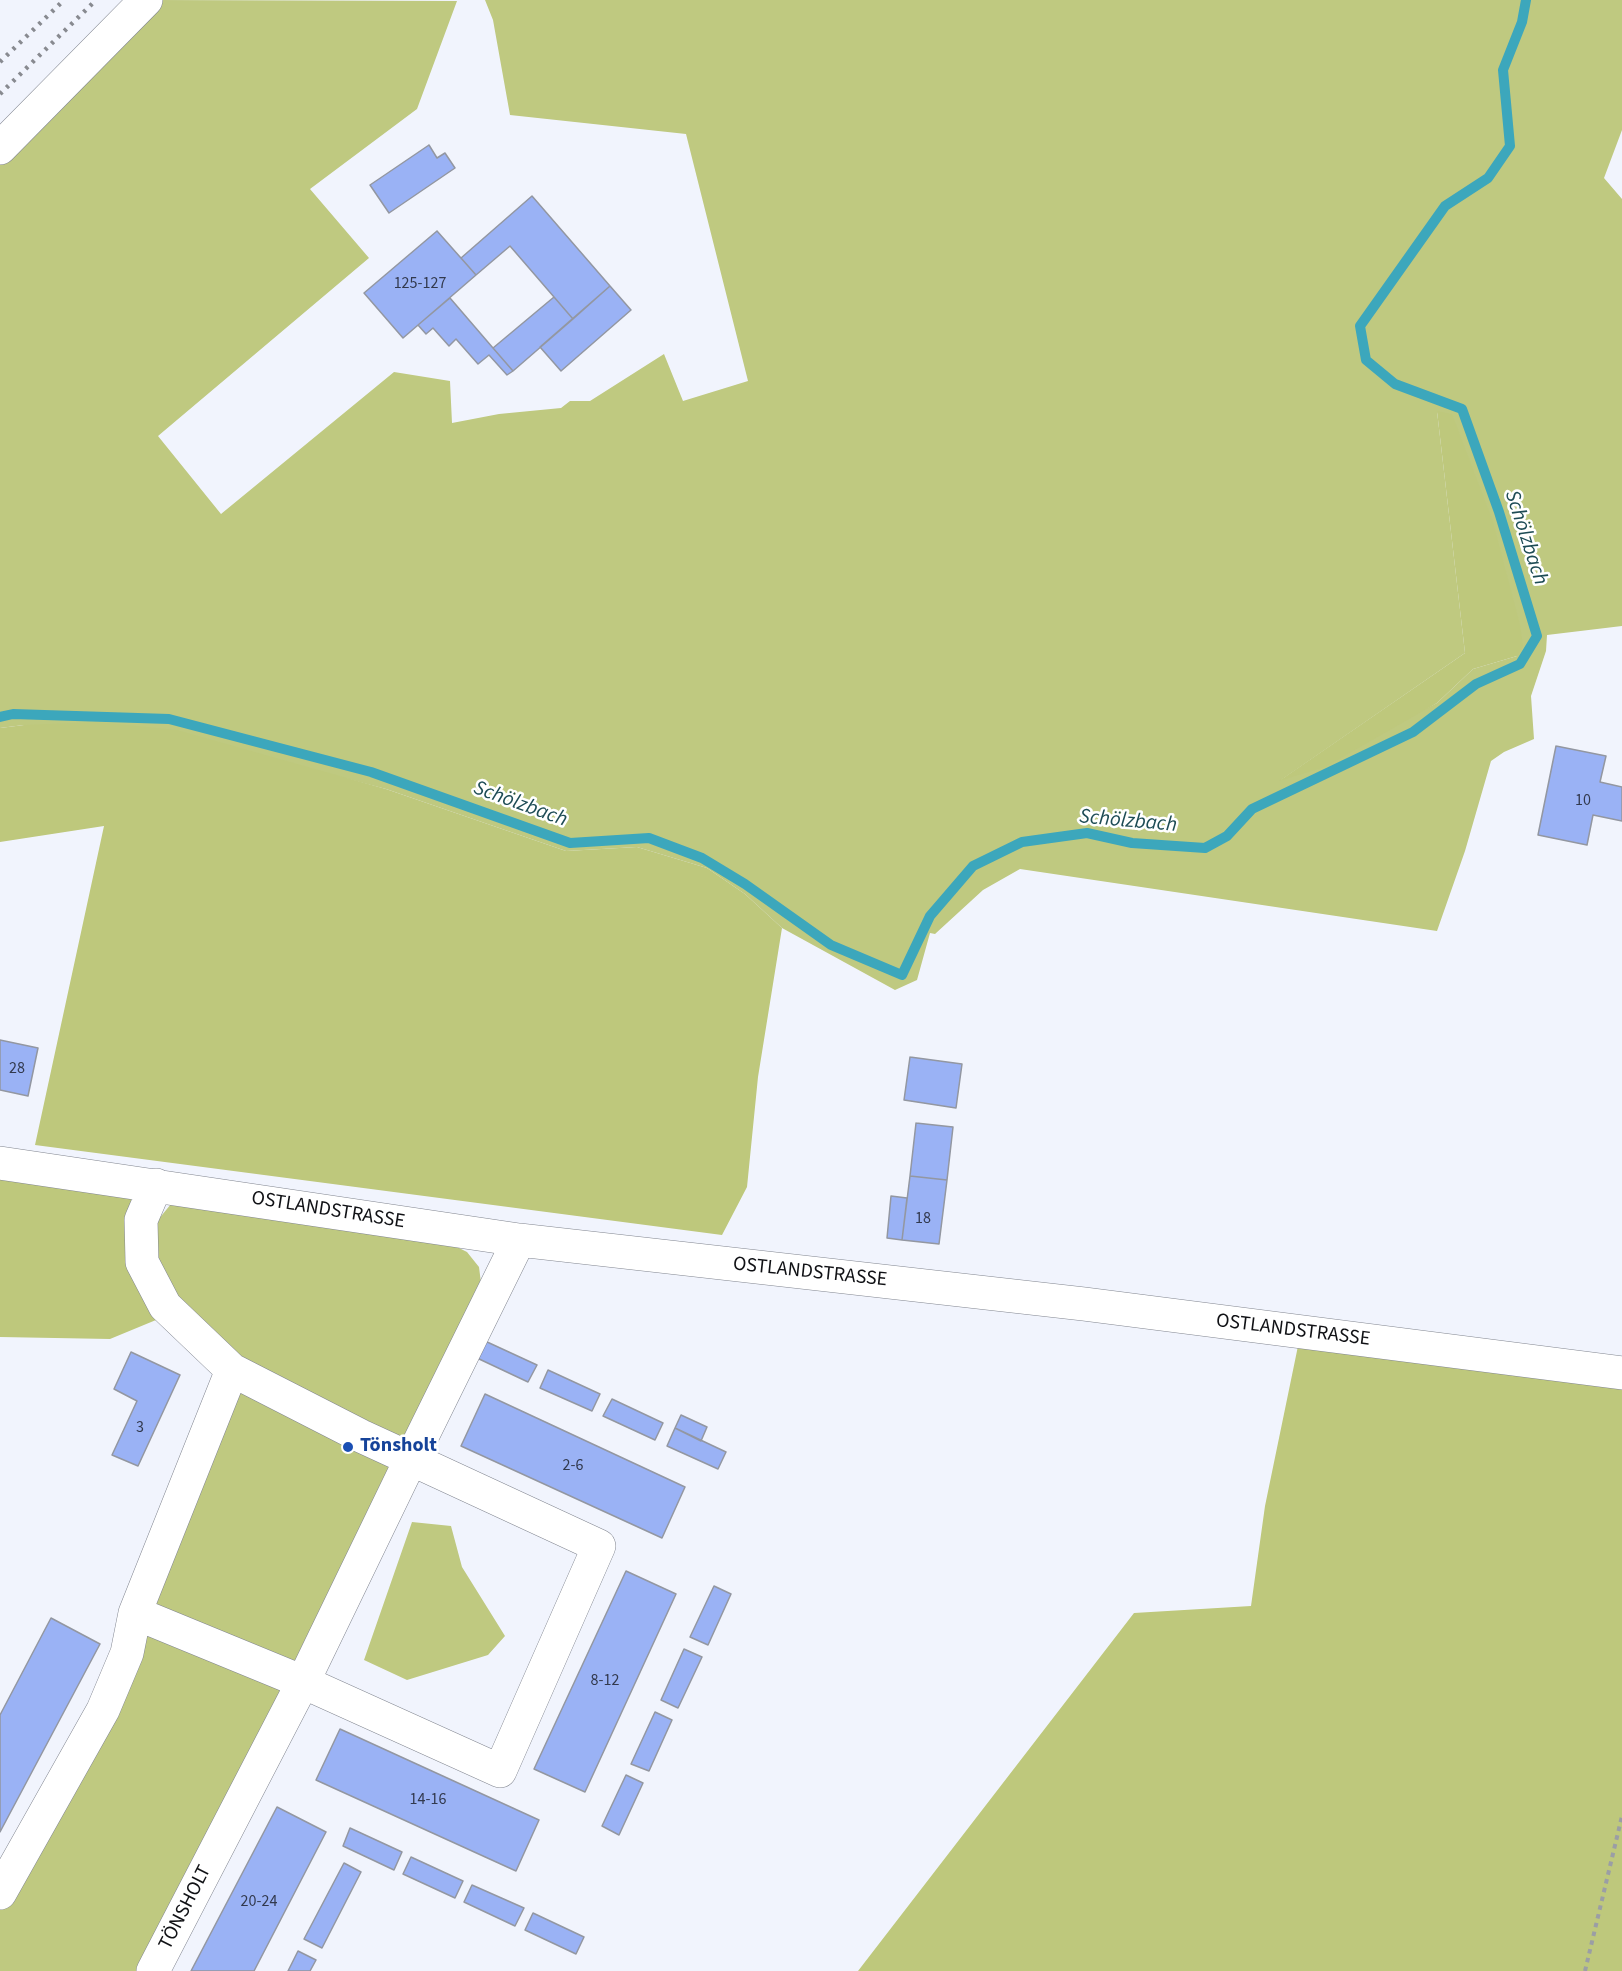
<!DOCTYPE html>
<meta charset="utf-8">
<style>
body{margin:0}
canvas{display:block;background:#f1f4fd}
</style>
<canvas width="1622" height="1971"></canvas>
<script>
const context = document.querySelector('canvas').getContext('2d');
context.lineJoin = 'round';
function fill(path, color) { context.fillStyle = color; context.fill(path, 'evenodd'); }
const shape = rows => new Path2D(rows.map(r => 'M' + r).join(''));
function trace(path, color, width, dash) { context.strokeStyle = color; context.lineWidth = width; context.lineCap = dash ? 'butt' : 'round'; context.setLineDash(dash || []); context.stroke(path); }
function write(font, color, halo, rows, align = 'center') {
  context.font = font + ' "Source Sans 3",sans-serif'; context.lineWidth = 5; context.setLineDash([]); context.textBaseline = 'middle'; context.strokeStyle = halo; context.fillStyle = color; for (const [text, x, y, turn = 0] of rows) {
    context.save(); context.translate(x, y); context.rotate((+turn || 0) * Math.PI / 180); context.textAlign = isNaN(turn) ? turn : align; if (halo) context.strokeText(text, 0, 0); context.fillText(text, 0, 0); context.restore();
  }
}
const green = shape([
 [161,0,457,1,417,109,310,189,369,258,158,436,221,514,394,372,450,381,452,423,499,414,561,408,570,401,590,401,664,354,683,401,748,381,686,134,510,115,493,20,485,0,1622,0,1622,130,1604,178,1622,199,1622,626,1547,635,1546,651,1531,696,1534,739,1504,752,1491,761,1465,851,1437,931,1020,869,983,890,935,934,930,933,917,980,895,990,782,928,745,894,707,868,637,847,566,851,386,789,299,766,24,725,0,728,0,164],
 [1437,411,1517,656,1473,669,1437,703,1281,780,1465,653],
 [171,1204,449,1243,467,1252,479,1267,481,1283,144,1971,0,1971,0,1910,5,1902,243,1364,200,1328,152,1260,153,1226],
 [412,1522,451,1526,462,1567,505,1636,488,1655,407,1680,364,1660]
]);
const forest = shape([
 [1437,411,1452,414,1493,522,1520,625,1523,646,1517,656,1473,669,1437,703,1325,767,1279,781,1465,653],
 [97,722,177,730,386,789,566,851,637,847,707,868,745,894,782,928,758,1077,747,1187,722,1235,35,1145,104,826,0,842,0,728,24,725],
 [0,1179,139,1196,156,1320,110,1339,0,1337],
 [1298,1346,1622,1388,1622,1971,858,1971,1134,1613,1251,1606,1265,1506]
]);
const stream = shape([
 [0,717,13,714,169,719,371,772,570,843,649,838,702,858,745,884,831,945,902,975,930,916,973,866,1022,842,1087,833,1132,843,1205,848,1227,836,1252,809,1413,732,1476,684,1520,664,1537,636,1499,512,1462,409,1395,384,1366,360,1360,326,1445,206,1488,178,1510,146,1503,70,1522,22,1526,0]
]);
const building = shape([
 [429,145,437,158,445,153,455,168,389,213,370,185,429,145],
 [532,196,610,286,573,319,510,246,476,275,461,258,532,196],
 [437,231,476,275,403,338,364,293,437,231],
 [610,286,631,310,561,371,540,347,610,286],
 [554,297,573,319,513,371,493,348,554,297],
 [450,298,493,348,513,371,507,375,489,355,478,364,456,339,449,346,433,328,426,334,418,325,450,298],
 [1556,746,1606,756,1600,782,1622,787,1622,821,1593,815,1587,845,1538,835,1556,746],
 [0,1040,38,1048,28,1096,0,1090,0,1040],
 [910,1057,962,1064,956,1108,904,1100,910,1057],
 [916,1123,953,1127,947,1180,910,1176,916,1123],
 [910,1176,947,1180,939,1244,902,1240,910,1176],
 [891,1196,907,1198,902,1240,887,1238,891,1196],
 [485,1341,537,1365,528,1382,477,1358,485,1341],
 [131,1352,180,1375,138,1466,112,1455,137,1401,114,1389,131,1352],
 [548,1370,600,1394,592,1411,540,1388,548,1370],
 [485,1394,685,1487,662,1538,461,1446,485,1394],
 [612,1399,663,1423,655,1440,603,1416,612,1399],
 [681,1415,707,1427,701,1441,675,1428,681,1415],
 [675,1428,726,1452,718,1469,667,1446,675,1428],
 [626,1571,676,1594,585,1792,534,1769,626,1571],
 [714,1586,731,1594,708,1645,690,1637,714,1586],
 [51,1618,100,1644,0,1832,0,1715,51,1618],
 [684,1649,702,1657,678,1708,661,1700,684,1649],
 [655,1712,672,1720,649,1771,631,1764,655,1712],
 [340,1729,539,1820,516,1871,316,1780,340,1729],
 [626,1775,643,1783,619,1835,602,1826,626,1775],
 [277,1807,326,1832,254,1971,191,1971,277,1807],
 [350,1828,402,1852,394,1870,343,1846,350,1828],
 [411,1857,463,1881,455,1898,403,1874,411,1857],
 [344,1863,361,1872,322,1948,304,1939,344,1863],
 [472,1885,524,1908,515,1926,464,1902,472,1885],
 [533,1913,584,1937,576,1954,525,1930,533,1913],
 [298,1951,316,1960,310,1971,288,1971,298,1951]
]);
const path = shape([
 [1585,1971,1622,1816]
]);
const minor = shape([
 [0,148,146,0],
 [0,1163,519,1240,1084,1304,1622,1373],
 [156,1185,141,1220,142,1262,165,1306,232,1370,361,1436,411,1459,519,1240],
 [135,1613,303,1682,500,1771,599,1546,411,1459,303,1682,153,1971],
 [0,1893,103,1710,127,1653,135,1613,232,1370]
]);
const rail = shape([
 [0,62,64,0],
 [0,94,96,0]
]);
const markers = [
 [348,1447,6,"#1a4fb4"]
];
const numberNames = [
 ["125-127",420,284],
 ["10",1583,801],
 ["28",17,1069],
 ["18",923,1219],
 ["3",140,1428],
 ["2-6",573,1466],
 ["8-12",605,1681],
 ["14-16",428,1800],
 ["20-24",259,1902]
];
const streetNames = [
 ["OSTLANDSTRASSE",328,1211,9],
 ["OSTLANDSTRASSE",810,1273,6],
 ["OSTLANDSTRASSE",1293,1331,7],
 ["TÖNSHOLT",186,1908,-63]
];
const transitNames = [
 ["Tönsholt",360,1447]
];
const waterNames = [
 ["Schölzbach",1525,538,72],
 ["Schölzbach",520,805,20],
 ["Schölzbach",1128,822,5]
];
fill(green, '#bfc980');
fill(forest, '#bec87c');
trace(stream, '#3ca7bc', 10);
fill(building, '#9ab2f5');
trace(building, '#9397a1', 1.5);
trace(minor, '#828690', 34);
trace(path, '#9b9ea5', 4, [4.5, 4.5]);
trace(minor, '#fff', 33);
trace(rail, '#888a90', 4.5, [3, 6]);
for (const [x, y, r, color] of markers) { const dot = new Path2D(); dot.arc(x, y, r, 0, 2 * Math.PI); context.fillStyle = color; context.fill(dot); trace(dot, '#fff', 2); }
write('16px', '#32394d', null, numberNames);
write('20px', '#101115', '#fff', streetNames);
write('bold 20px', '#164399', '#fff', transitNames, 'left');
write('italic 21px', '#1e4c55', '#fff', waterNames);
</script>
